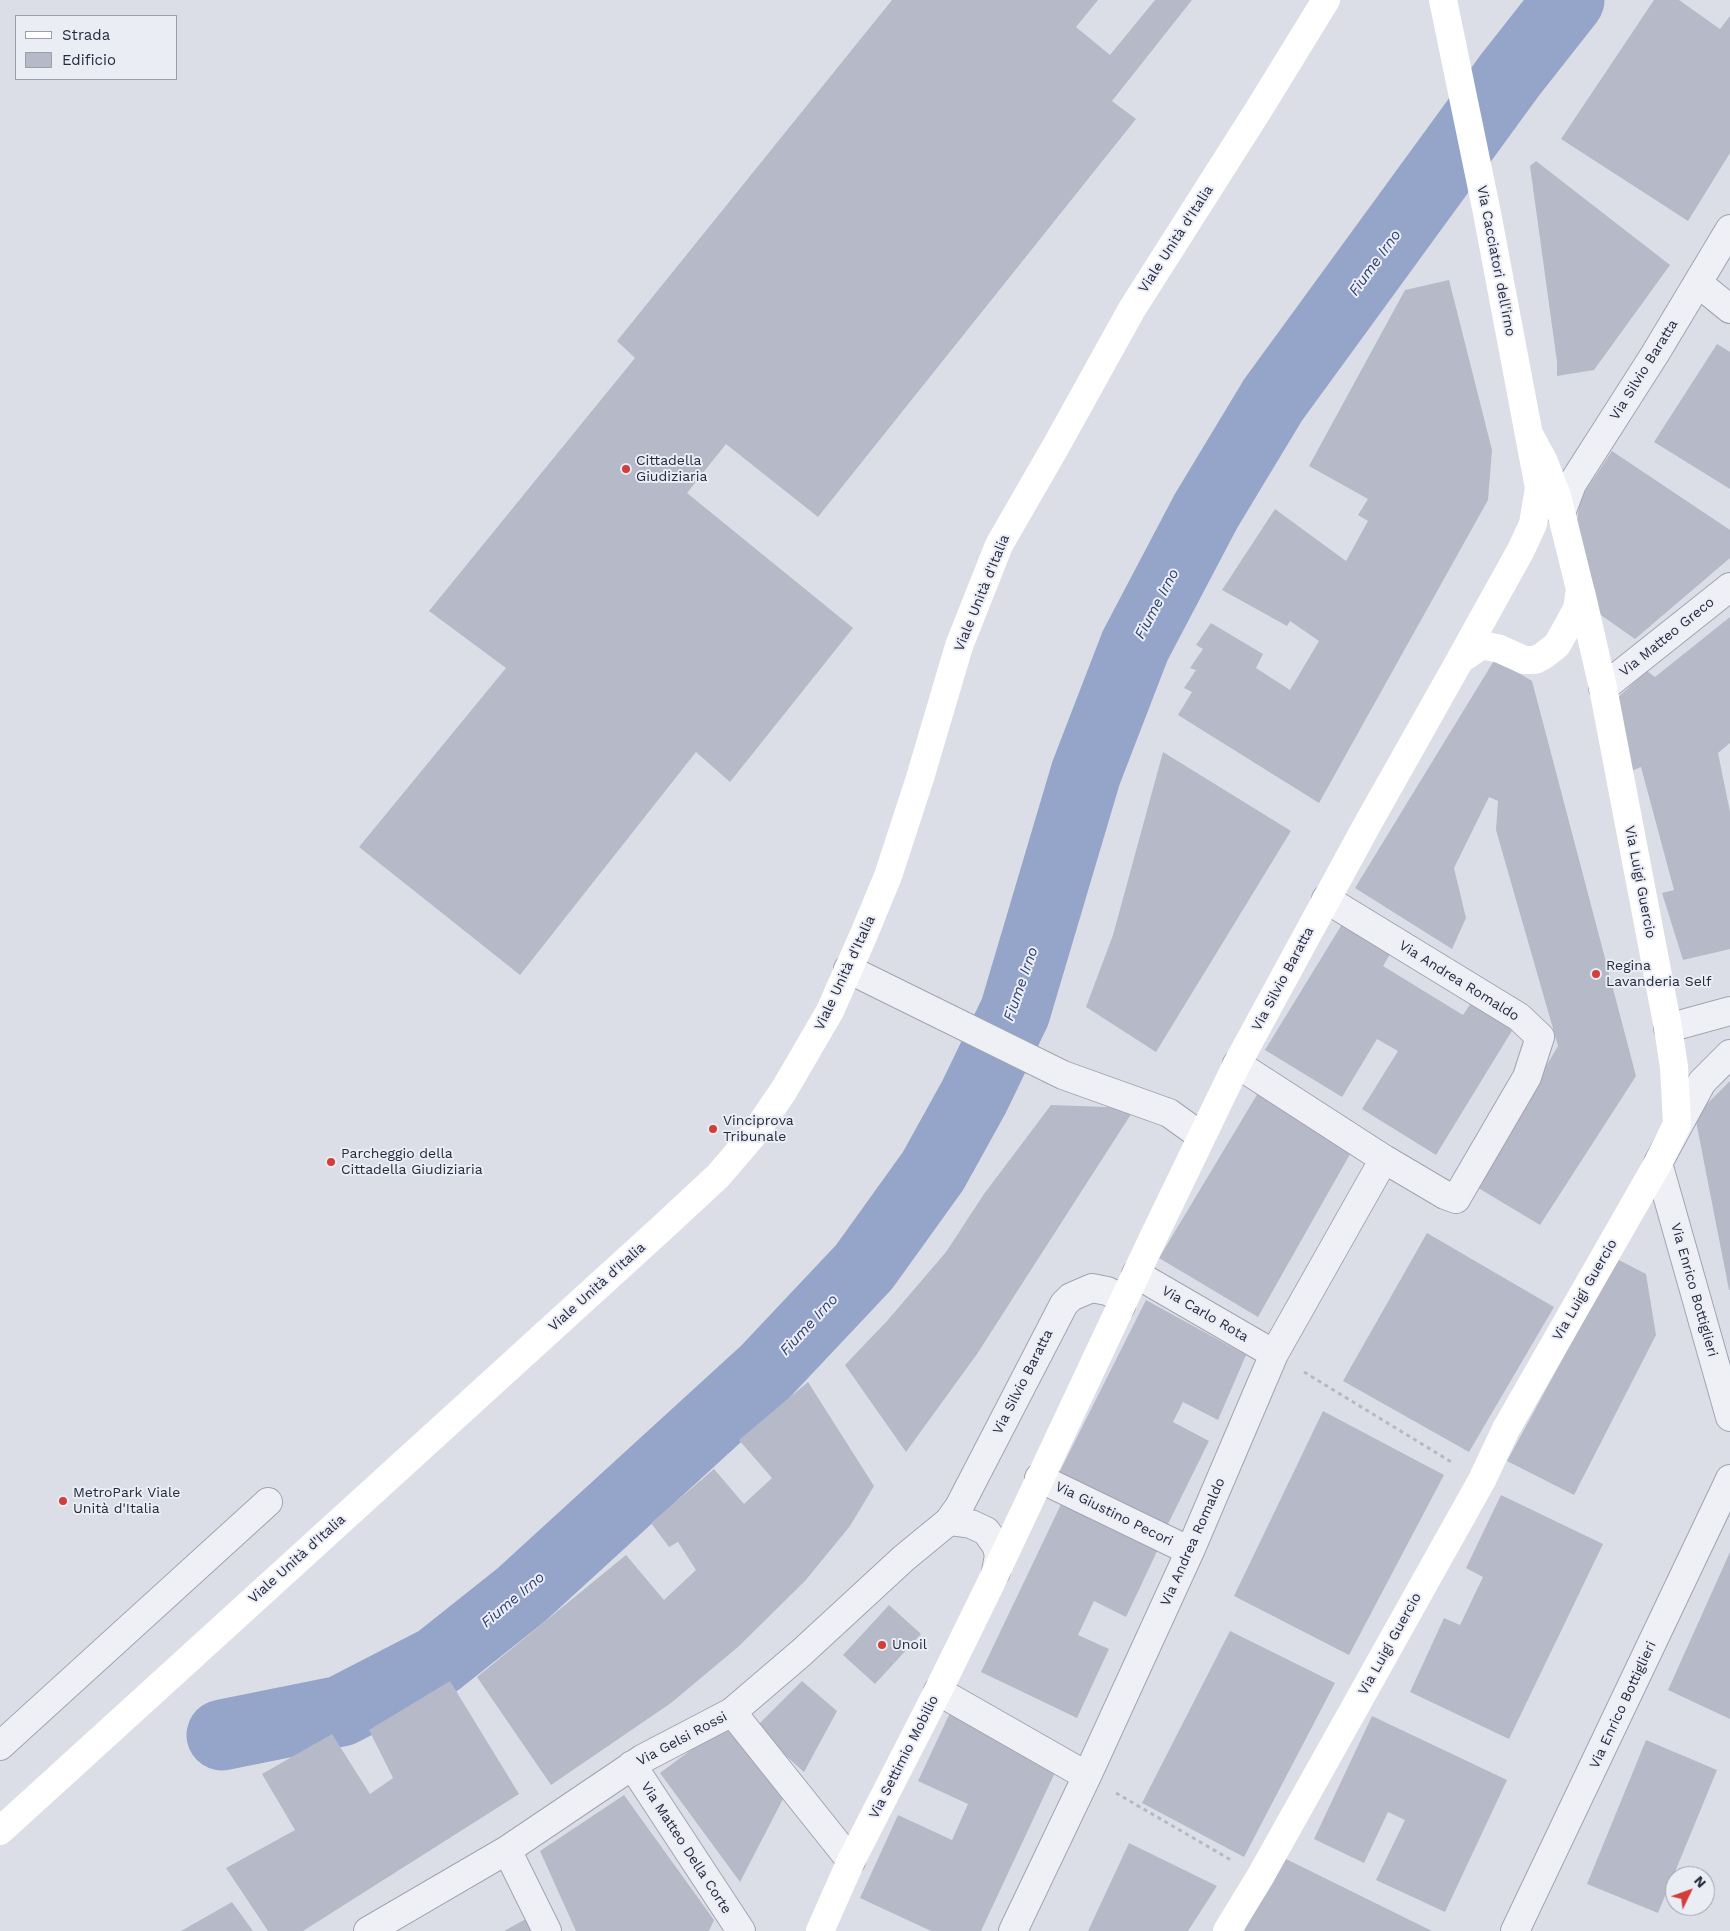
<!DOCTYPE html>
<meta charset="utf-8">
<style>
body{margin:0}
#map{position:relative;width:1730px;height:1931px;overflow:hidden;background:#dcdee7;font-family:"Work Sans",sans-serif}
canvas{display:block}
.legend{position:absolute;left:15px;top:15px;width:162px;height:65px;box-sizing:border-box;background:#ebedf5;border:1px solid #9c9fab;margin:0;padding:6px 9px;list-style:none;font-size:15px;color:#252a3d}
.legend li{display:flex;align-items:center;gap:10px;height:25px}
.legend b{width:25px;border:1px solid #9c9fab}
.north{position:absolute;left:1665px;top:1866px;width:50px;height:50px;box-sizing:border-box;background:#ebedf5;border:1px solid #9c9fab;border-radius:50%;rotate:48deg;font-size:14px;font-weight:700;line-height:20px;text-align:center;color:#252a3d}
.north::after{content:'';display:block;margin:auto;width:18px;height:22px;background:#d33e3a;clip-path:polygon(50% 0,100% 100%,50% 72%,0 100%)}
</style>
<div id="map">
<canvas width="1730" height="1931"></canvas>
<ul class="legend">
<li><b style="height:6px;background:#fff"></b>Strada</li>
<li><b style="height:14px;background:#b6b9c7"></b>Edificio</li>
</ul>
<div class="north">N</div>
</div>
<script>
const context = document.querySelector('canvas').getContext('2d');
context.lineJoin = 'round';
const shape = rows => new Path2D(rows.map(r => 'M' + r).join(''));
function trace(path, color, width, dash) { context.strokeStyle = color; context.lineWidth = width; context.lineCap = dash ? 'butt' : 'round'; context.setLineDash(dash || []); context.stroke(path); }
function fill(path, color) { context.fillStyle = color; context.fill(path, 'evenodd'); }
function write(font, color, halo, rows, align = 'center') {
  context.font = font + ' "Work Sans",sans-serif'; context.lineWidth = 4; context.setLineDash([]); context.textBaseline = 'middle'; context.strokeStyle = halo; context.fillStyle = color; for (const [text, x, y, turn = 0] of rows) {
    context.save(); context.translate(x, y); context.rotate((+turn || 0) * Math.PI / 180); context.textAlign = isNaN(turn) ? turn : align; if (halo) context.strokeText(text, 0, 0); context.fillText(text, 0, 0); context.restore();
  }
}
const river = shape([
 [222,1735,341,1711,438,1661,521,1595,765,1372,864,1267,933,1171,974,1097,1015,1012,1086,773,1135,646,1206,511,1273,400,1510,75,1569,0]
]);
const building = shape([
 [892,0,1098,0,1076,27,1110,55,1155,0,1192,0,1112,101,1136,119,818,517,726,444,687,493,853,628,730,782,696,752,520,975,359,847,506,668,429,611,635,358,617,341],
 [1654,0,1679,0,1720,29,1730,16,1730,153,1688,221,1561,139],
 [1536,161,1670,265,1594,370,1557,376,1557,362,1530,166],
 [1449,280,1492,450,1488,500,1319,803,1178,715,1192,692,1184,688,1196,670,1190,668,1203,649,1196,645,1211,623,1263,654,1256,668,1290,690,1319,641,1290,621,1287,626,1222,590,1275,509,1346,561,1368,521,1358,515,1368,499,1309,466,1405,290],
 [1717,344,1730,352,1730,489,1654,442],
 [1612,451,1730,530,1730,558,1635,639,1598,613,1577,521,1580,499],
 [1730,617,1730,743,1718,753,1730,812,1730,949,1683,960,1662,893,1674,890,1641,767,1629,772,1616,699,1647,671,1655,677],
 [1495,659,1532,681,1636,1076,1540,1225,1475,1186,1558,1046,1496,830,1498,801,1489,797,1454,868,1466,918,1452,949,1355,888],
 [1163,752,1291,831,1156,1052,1086,1007,1113,935],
 [1344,921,1392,951,1383,966,1463,1015,1471,1003,1513,1029,1436,1155,1362,1109,1398,1051,1377,1039,1342,1097,1265,1050],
 [1730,1081,1730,1290,1729,1290,1695,1116],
 [1258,1093,1354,1147,1258,1317,1159,1258],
 [1051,1105,1135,1108,977,1354,906,1452,845,1365,887,1321,946,1252,984,1194],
 [1427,1233,1554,1307,1469,1452,1343,1381],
 [1617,1259,1646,1274,1656,1335,1574,1495,1507,1461],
 [1146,1300,1246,1355,1218,1420,1183,1402,1173,1422,1209,1441,1167,1526,1058,1475],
 [808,1382,874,1486,850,1526,805,1581,738,1647,671,1703,551,1785,477,1677,626,1555,664,1600,696,1570,678,1542,669,1547,651,1523,714,1469,744,1504,772,1478,739,1440],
 [1323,1411,1444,1475,1349,1655,1234,1596],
 [1501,1495,1603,1544,1509,1739,1410,1692,1444,1618,1460,1625,1483,1577,1466,1568],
 [1064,1498,1160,1545,1126,1617,1094,1601,1078,1635,1109,1649,1077,1718,981,1672],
 [1730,1552,1730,1719,1668,1690],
 [889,1605,921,1634,875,1684,843,1655],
 [1230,1631,1335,1683,1244,1857,1142,1803],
 [450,1681,519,1794,303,1931,268,1931,226,1868,295,1830,262,1774,332,1734,370,1794,393,1778,369,1730],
 [802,1681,837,1711,804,1772,755,1728],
 [950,1713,1059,1764,981,1931,931,1931,860,1898,898,1815,952,1840,968,1804,918,1781],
 [1372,1716,1507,1780,1445,1912,1376,1880,1405,1820,1388,1812,1364,1863,1314,1839],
 [730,1721,783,1799,740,1882,660,1773],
 [1646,1740,1717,1770,1658,1913,1587,1884],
 [624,1795,714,1920,709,1931,576,1931,540,1851],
 [1129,1843,1217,1886,1188,1931,1088,1931],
 [1280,1856,1432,1931,1244,1931],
 [232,1902,253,1931,181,1931],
 [533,1915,540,1931,504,1931]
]);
const path = shape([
 [1304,1372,1453,1463],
 [1116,1793,1231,1860]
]);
const street = shape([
 [1698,283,1730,309],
 [1561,513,1572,484,1655,354,1730,229],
 [1603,688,1730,587],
 [848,969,1063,1075,1169,1113,1201,1136],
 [1668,1028,1730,1011],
 [1730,1054,1702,1082,1658,1163,1730,1417],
 [1237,1064,1384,1159],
 [1136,1274,1274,1354],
 [1039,1478,1190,1551],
 [949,1521,959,1507,1064,1304,1071,1297,1092,1288,1107,1291,1118,1296,1121,1306],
 [938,1691,1087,1776],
 [732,1712,851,1861],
 [0,1746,268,1502],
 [632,1765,741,1931],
 [507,1850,547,1931],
 [368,1931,507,1850,642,1759,732,1712,801,1653,904,1558,949,1521,971,1524,986,1531,996,1545,999,1555,996,1572],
 [1013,1931,1087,1776,1190,1551,1274,1354,1384,1159,1445,1195,1456,1199,1527,1077,1540,1037,1519,1017,1326,899],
 [1515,1931,1730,1479]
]);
const secondary = shape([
 [1443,0,1487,213,1539,488,1533,524,1521,550,1461,658],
 [0,1831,662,1228,718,1176,754,1134,784,1090,830,1011,864,934,888,876,920,778,959,646,999,545,1056,446,1132,309,1259,109,1326,0],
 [820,1931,851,1861,938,1691,990,1585,1153,1238,1237,1064,1367,825,1460,660,1482,645,1500,649,1524,660,1535,660,1543,656,1557,645,1577,609,1580,589,1557,496,1544,462,1530,436],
 [1227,1931,1260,1877,1482,1480,1506,1429,1658,1163,1677,1124,1674,1067,1668,1028,1603,688,1581,592]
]);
const markers = [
 [626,469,5,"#d33e3a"],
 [1596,974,5,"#d33e3a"],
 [713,1129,5,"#d33e3a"],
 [331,1162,5,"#d33e3a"],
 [63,1501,5,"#d33e3a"],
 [882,1645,5,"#d33e3a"]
];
const streetNames = [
 ["Viale Unità d'Italia",1176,239,-57],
 ["Via Cacciatori dell'irno",1496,261,79],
 ["Via Silvio Baratta",1644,370,-58],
 ["Viale Unità d'Italia",982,593,-68],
 ["Via Matteo Greco",1667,637,-39],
 ["Via Luigi Guercio",1640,882,79],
 ["Viale Unità d'Italia",845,973,-65],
 ["Via Silvio Baratta",1283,979,-62],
 ["Via Andrea Romaldo",1459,981,32],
 ["Viale Unità d'Italia",597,1287,-42],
 ["Via Luigi Guercio",1585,1290,-60],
 ["Via Enrico Bottiglieri",1694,1290,74],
 ["Via Carlo Rota",1205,1314,30],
 ["Via Silvio Baratta",1023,1382,-63],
 ["Via Giustino Pecori",1114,1514,26],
 ["Via Andrea Romaldo",1193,1542,-66],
 ["Viale Unità d'Italia",297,1559,-42],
 ["Via Luigi Guercio",1390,1644,-61],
 ["Via Enrico Bottiglieri",1623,1705,-65],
 ["Via Gelsi Rossi",682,1739,-28],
 ["Via Settimio Mobilio",904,1757,-63],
 ["Via Matteo Della Corte",686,1848,57]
];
const poiNames = [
 ["Cittadella",636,461],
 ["Giudiziaria",636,477],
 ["Regina",1606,966],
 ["Lavanderia Self",1606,982],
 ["Vinciprova",723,1121],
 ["Tribunale",723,1137],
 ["Parcheggio della",341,1154],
 ["Cittadella Giudiziaria",341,1170],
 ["MetroPark Viale",73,1493],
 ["Unità d'Italia",73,1509],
 ["Unoil",892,1645]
];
const waterNames = [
 ["Fiume Irno",1375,263,-54],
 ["Fiume Irno",1157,604,-62],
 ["Fiume Irno",1021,984,-71],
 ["Fiume Irno",809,1325,-47],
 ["Fiume Irno",513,1600,-40]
];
trace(river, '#95a5c9', 71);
fill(building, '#b6b9c7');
trace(street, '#a1a4b1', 30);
trace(path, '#b6b9c1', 3, [4, 4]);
trace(street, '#eff0f5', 28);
trace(secondary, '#fff', 28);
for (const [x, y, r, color] of markers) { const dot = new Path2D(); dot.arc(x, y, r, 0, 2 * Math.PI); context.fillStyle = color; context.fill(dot); trace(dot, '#ebedf5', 2); }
write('14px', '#252a3d', '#ebedf5', streetNames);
write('14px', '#252a3d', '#ebedf5', poiNames, 'left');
write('italic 15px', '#2e4173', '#ebedf5', waterNames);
</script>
